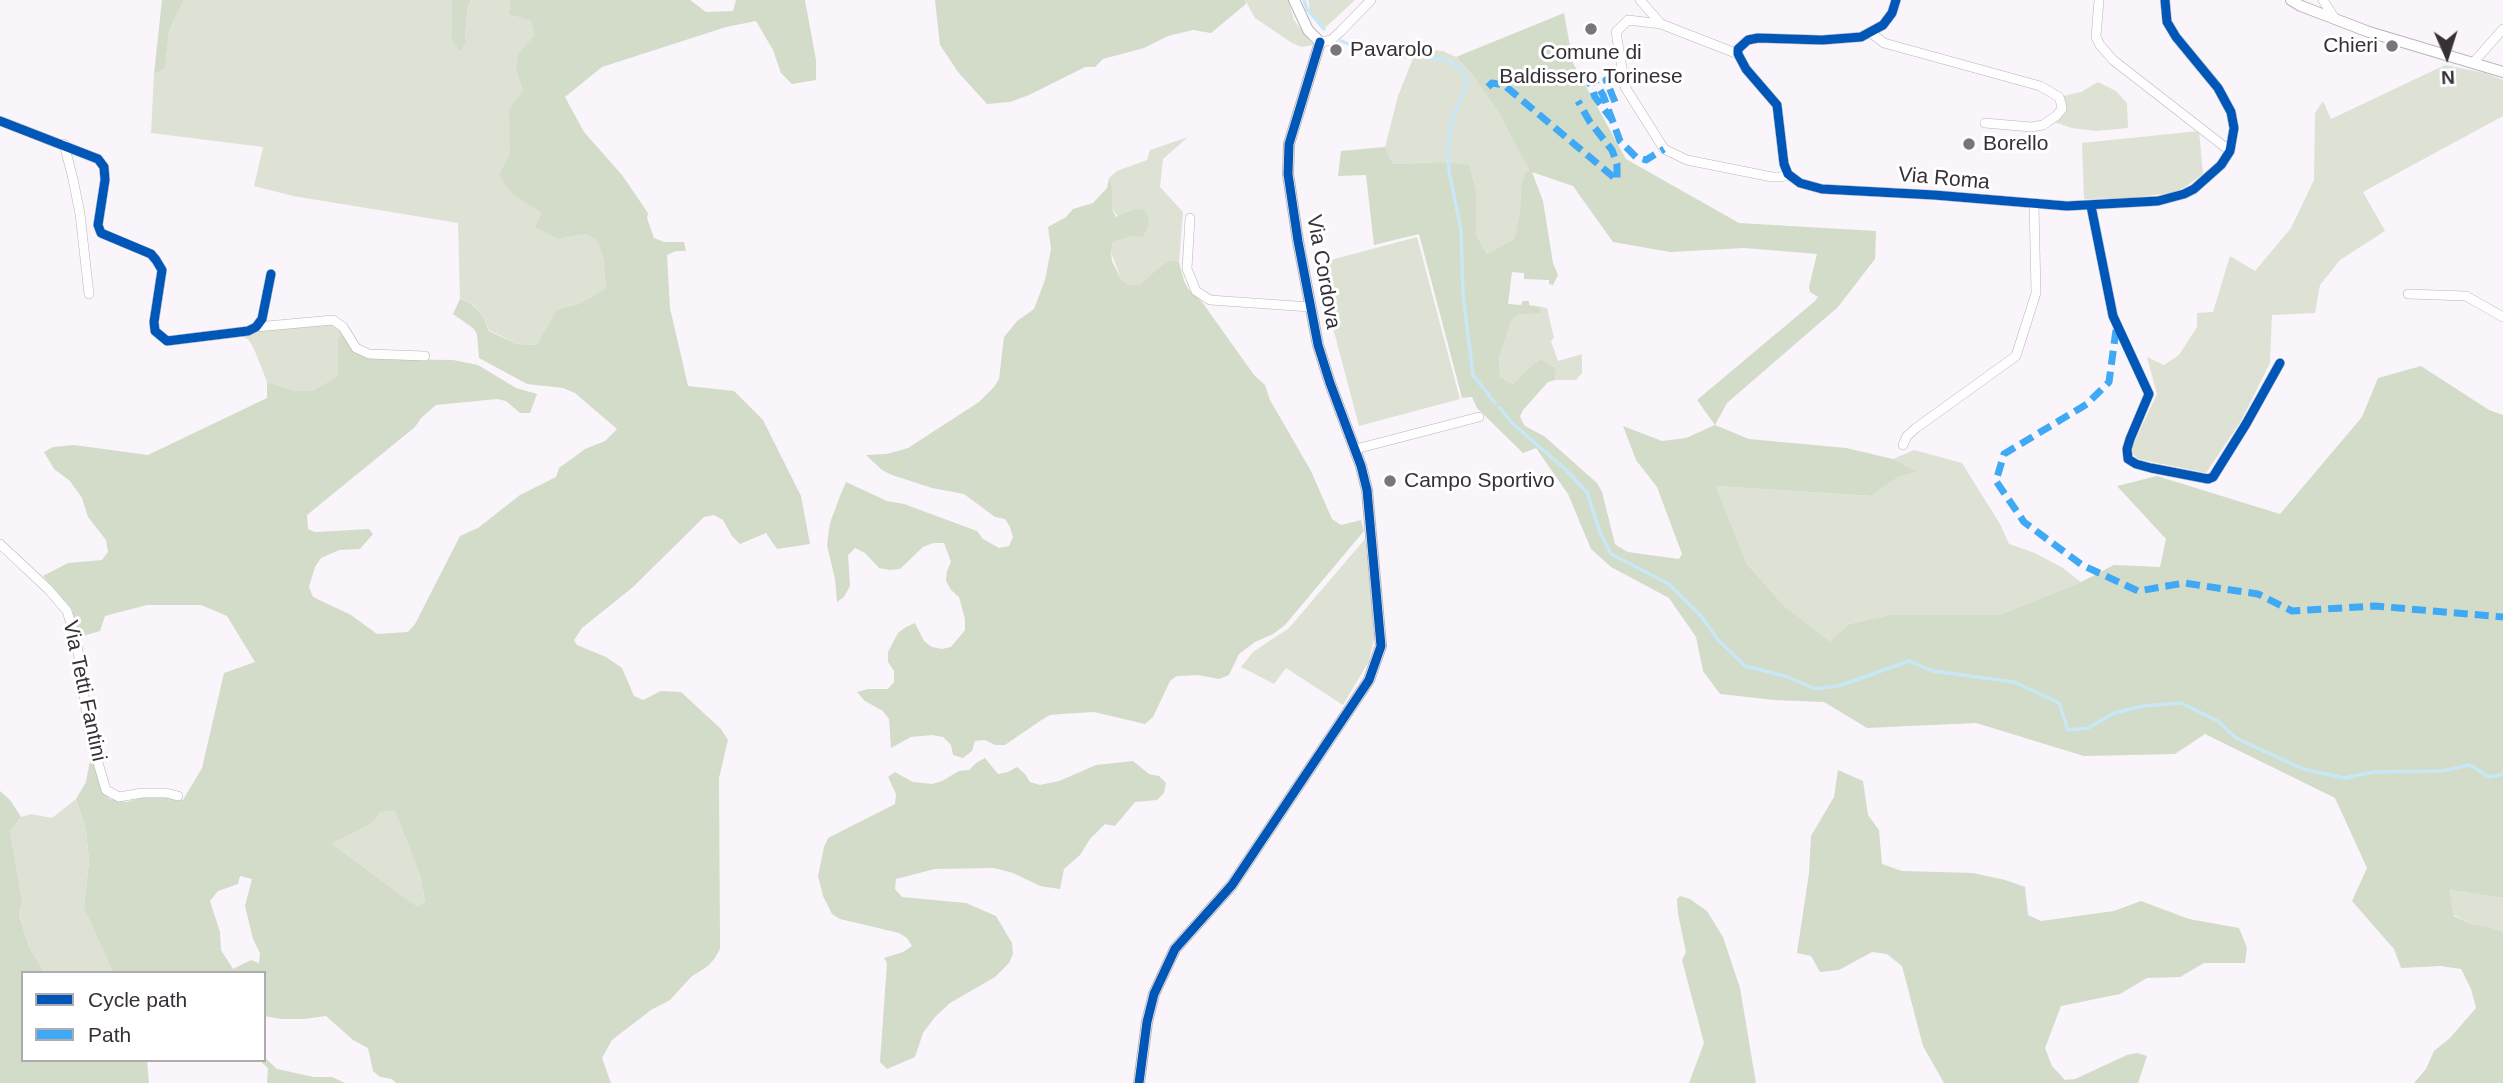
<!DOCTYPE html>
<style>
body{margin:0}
#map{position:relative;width:2503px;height:1083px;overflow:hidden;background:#faf5fa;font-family:Helvetica,sans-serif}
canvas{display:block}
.legend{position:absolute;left:21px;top:971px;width:245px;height:91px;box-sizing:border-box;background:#fff;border:2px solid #afacaf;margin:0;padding:9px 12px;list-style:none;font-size:21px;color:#373037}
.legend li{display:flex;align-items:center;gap:14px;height:35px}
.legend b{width:35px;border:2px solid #afacaf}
.north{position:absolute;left:2412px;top:21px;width:70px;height:70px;-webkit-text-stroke:5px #fff;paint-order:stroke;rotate:177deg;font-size:19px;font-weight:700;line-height:28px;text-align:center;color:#373037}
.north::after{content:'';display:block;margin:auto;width:24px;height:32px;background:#373037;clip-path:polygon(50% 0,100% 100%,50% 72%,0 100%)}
</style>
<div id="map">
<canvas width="2503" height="1083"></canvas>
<ul class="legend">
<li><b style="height:9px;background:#0057b8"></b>Cycle path</li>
<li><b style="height:9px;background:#3fa9f5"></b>Path</li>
</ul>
<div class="north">N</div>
</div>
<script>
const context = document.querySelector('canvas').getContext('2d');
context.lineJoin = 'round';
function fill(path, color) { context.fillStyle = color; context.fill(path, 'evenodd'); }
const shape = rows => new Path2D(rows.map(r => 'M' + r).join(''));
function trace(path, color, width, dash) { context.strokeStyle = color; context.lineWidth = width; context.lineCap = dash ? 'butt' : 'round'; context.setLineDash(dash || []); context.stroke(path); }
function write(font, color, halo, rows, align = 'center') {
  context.font = font + ' Helvetica,sans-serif'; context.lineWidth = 6; context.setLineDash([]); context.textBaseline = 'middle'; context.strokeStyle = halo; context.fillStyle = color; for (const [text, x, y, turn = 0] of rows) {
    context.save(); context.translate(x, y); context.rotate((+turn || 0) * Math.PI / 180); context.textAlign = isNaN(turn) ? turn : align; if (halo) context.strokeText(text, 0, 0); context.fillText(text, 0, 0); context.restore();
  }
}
const green = shape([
 [184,0,452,0,451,39,466,42,465,33,468,7,471,0,510,0,509,15,532,20,535,35,516,70,523,90,509,109,514,196,543,213,536,227,558,239,585,234,597,241,603,257,606,288,579,304,557,309,538,345,517,344,489,330,483,316,472,303,460,299,458,223,293,196,254,186,263,147,151,133,154,74,165,68,169,31],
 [1245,0,1288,0,1294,20,1313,45,1302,47,1292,43,1255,18],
 [1308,0,1355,0,1326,27,1321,25,1310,11],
 [1417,48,1443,51,1456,57,1472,74,1501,117,1531,171,1525,173,1521,186,1520,212,1514,239,1487,254,1476,235,1476,193,1440,162,1393,164,1385,147,1398,96],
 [2445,65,2485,73,2503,80,2503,116,2363,192,2385,231,2340,260,2320,285,2315,313,2272,315,2270,363,2241,421,2206,473,2138,459,2133,454,2132,447,2157,394,2147,357,2164,365,2179,355,2197,327,2197,313,2213,312,2230,256,2255,271,2291,228,2314,180,2315,113,2323,101,2331,119],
 [2098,82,2116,91,2127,103,2128,128,2096,131,2072,128,2051,121,2062,109,2059,97,2081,92],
 [2199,131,2203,174,2185,187,2173,193,2130,198,2084,199,2082,143],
 [1188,137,1163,159,1160,187,1183,212,1179,262,1170,260,1162,265,1139,285,1129,285,1121,279,1111,252,1113,242,1132,236,1112,209,1113,190,1109,178,1117,171,1147,160,1150,150],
 [1417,237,1460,399,1359,426,1316,264],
 [1541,307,1547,308,1554,338,1551,341,1558,361,1582,354,1582,373,1576,380,1555,380,1556,369,1532,365,1513,384,1500,377,1499,357,1504,337,1511,321,1516,315,1539,313],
 [331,323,340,328,344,335,338,338,338,376,312,391,295,391,267,382,254,349,249,340,243,337,257,330],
 [1914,450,1962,463,2000,524,2009,544,2035,553,2063,568,2081,582,1999,615,1889,615,1849,624,1830,643,1784,606,1747,564,1716,486,1872,496,1898,477,1916,472,1893,459],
 [1365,539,1375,634,1369,661,1343,705,1286,668,1274,684,1241,667,1253,652,1289,628],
 [76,799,86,830,89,861,84,908,113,973,41,973,42,968,29,947,19,913,22,900,10,832,21,817,31,814,52,818],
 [395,811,420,875,425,901,418,907,332,844,371,824,381,812],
 [2450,890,2503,898,2503,932,2490,927,2471,924,2454,915]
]);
const forest = shape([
 [162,0,184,0,169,31,165,68,154,74],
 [452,0,471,0,468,7,465,33,466,42,460,51,451,39],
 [510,0,690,0,706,12,733,11,736,0,805,0,816,60,816,80,792,84,781,73,773,50,756,21,726,27,602,67,565,97,584,132,622,175,648,213,647,218,654,238,664,242,684,242,686,251,676,251,667,255,670,308,688,386,734,391,763,420,801,496,810,544,777,549,766,533,740,544,732,536,723,520,714,515,704,517,633,587,582,628,574,640,577,645,606,657,622,668,634,696,643,700,661,691,681,692,721,729,728,740,719,778,720,949,715,958,708,966,691,977,670,1000,651,1010,612,1040,602,1058,611,1083,396,1083,392,1079,380,1077,373,1071,368,1048,353,1040,326,1016,304,1019,281,1019,264,1016,264,973,113,973,84,908,89,861,86,830,76,799,86,782,91,755,102,792,110,799,127,802,143,797,165,797,183,800,202,768,224,673,255,662,227,616,201,605,147,605,105,616,100,631,79,637,72,609,43,576,68,563,102,560,108,552,106,540,88,517,82,498,70,481,54,469,44,452,53,447,74,445,148,455,267,398,267,382,295,391,312,391,338,376,338,337,344,335,353,350,373,359,453,360,478,365,516,388,537,394,530,413,520,413,506,401,497,399,436,405,421,418,415,427,307,515,308,529,315,532,369,529,373,534,360,549,339,550,321,558,315,567,309,587,313,597,351,615,377,634,408,632,415,624,460,536,478,528,520,495,556,477,559,468,585,449,605,441,617,429,575,393,563,388,527,384,479,358,477,334,473,328,453,314,460,299,471,303,483,316,489,331,517,344,537,345,557,309,579,304,606,288,603,257,597,241,585,234,558,239,535,227,542,213,514,196,499,175,510,154,509,109,523,90,516,70,519,53,535,35,531,20,509,15],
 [395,811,420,875,425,901,418,907,332,844,371,824,381,812],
 [240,876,252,879,245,906,253,939,260,953,259,963,251,960,233,969,221,950,220,932,210,901,218,891,238,884],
 [935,0,1245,0,1246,4,1211,33,1193,30,1168,36,1144,48,1103,59,1095,67,1085,67,1029,95,1010,102,987,104,958,72,940,45],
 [1564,13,1573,63,1626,159,1739,223,1876,231,1875,259,1838,307,1727,403,1715,425,1749,439,1846,448,1893,459,1917,472,1898,477,1872,496,1716,486,1747,564,1784,606,1830,642,1849,624,1889,615,1999,615,2081,582,2114,565,2160,567,2166,539,2117,486,2157,476,2280,514,2362,417,2378,378,2421,366,2489,410,2503,415,2503,898,2450,890,2454,916,2471,924,2490,927,2503,932,2503,1083,2414,1083,2426,1069,2434,1051,2450,1038,2476,1008,2471,989,2461,969,2440,966,2401,968,2394,949,2352,901,2367,868,2335,798,2205,734,2175,754,2084,756,1976,723,1867,728,1824,702,1774,700,1720,694,1703,671,1696,637,1669,598,1611,567,1591,549,1568,494,1536,448,1523,453,1477,408,1472,397,1462,398,1419,234,1374,245,1366,175,1338,176,1341,151,1385,147,1393,164,1440,162,1469,165,1476,193,1476,235,1487,254,1514,239,1520,212,1521,186,1525,172,1530,171,1501,117,1472,74,1456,57],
 [1532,172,1573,186,1613,242,1670,252,1744,248,1817,254,1809,287,1810,292,1818,297,1815,301,1697,400,1715,425,1686,438,1662,441,1623,426,1636,460,1657,487,1682,554,1679,559,1628,552,1619,547,1615,544,1602,492,1597,483,1544,436,1525,426,1522,421,1520,416,1523,410,1548,382,1555,380,1556,369,1541,360,1532,365,1513,384,1500,377,1499,357,1511,321,1517,315,1540,313,1541,307,1529,305,1529,301,1523,301,1521,305,1508,304,1512,272,1524,273,1524,279,1549,280,1549,284,1553,285,1558,275,1553,263,1543,201],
 [1109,178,1113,190,1112,209,1116,217,1135,209,1144,210,1149,218,1148,228,1142,237,1132,236,1113,242,1111,252,1112,261,1121,279,1129,285,1139,285,1162,265,1170,260,1179,262,1184,281,1189,290,1202,302,1254,375,1265,385,1270,400,1311,471,1332,519,1341,525,1361,520,1364,531,1285,625,1273,634,1255,642,1239,654,1229,675,1219,679,1198,675,1177,676,1170,681,1153,717,1145,724,1094,712,1062,714,1050,715,1040,721,1005,745,995,745,985,740,975,741,972,751,963,758,953,755,951,745,943,737,932,735,911,737,891,748,889,719,883,711,865,701,857,692,868,689,888,689,894,682,894,671,888,662,888,652,898,633,906,627,915,623,924,641,932,647,942,649,951,647,965,630,965,619,959,597,951,590,946,581,947,571,951,562,944,543,933,543,923,547,900,569,889,570,879,568,865,553,855,548,848,555,850,586,844,597,837,602,835,579,827,545,830,523,840,496,846,482,887,501,904,504,977,531,983,539,999,548,1009,546,1013,537,1010,527,1005,519,995,517,964,494,932,488,892,475,882,470,866,455,887,454,908,448,979,402,994,387,999,379,1004,337,1017,321,1034,309,1045,280,1051,249,1048,227,1066,217,1073,209,1093,203,1107,188],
 [985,758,998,774,1008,772,1017,767,1025,774,1030,782,1040,785,1059,781,1096,765,1133,761,1149,774,1159,776,1166,783,1164,793,1157,800,1135,802,1115,826,1105,824,1090,839,1080,855,1064,869,1060,889,1040,886,1013,873,994,868,935,869,896,879,895,889,902,897,966,903,996,916,1012,943,1013,954,1009,963,995,977,950,1003,935,1017,923,1033,915,1057,887,1069,880,1062,887,963,884,958,903,952,912,946,907,938,899,933,840,919,832,914,823,896,818,876,824,847,828,838,895,804,896,794,888,777,895,772,913,782,932,784,942,781,959,771,969,770,976,763],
 [1838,770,1863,781,1868,815,1879,830,1882,864,1902,871,1973,873,2005,880,2025,887,2028,915,2041,921,2114,911,2141,901,2189,919,2239,928,2247,948,2245,963,2204,963,2180,977,2147,978,2120,994,2061,1006,2045,1048,2052,1066,2065,1080,2075,1079,2127,1055,2137,1053,2147,1056,2138,1083,1944,1083,1923,1046,1902,966,1887,954,1872,952,1839,970,1820,972,1811,956,1797,953,1809,873,1811,836,1834,797],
 [0,791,10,800,21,817,10,832,22,900,19,914,29,947,42,968,41,973,23,973,23,1060,147,1060,149,1083,0,1083],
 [1680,896,1690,899,1707,911,1723,937,1740,988,1756,1083,1689,1083,1704,1043,1682,960,1686,952,1678,914,1677,899],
 [264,1057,277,1069,314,1077,332,1077,345,1083,267,1083,268,1068,259,1060,264,1060]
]);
const stream = shape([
 [1304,0,1307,9,1324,29],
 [1341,41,1371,53,1392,57,1420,56,1450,61,1463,72,1466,80,1465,90,1453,117,1447,146,1449,171,1461,230,1463,294,1473,375,1495,403],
 [1499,407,1512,423,1565,469,1587,492,1600,532,1611,554,1669,584,1701,616,1718,640,1745,666,1785,676,1816,689,1842,685,1909,661,1933,671,2014,682,2059,703,2068,730,2088,728,2114,713,2143,706,2181,703,2218,721,2236,738,2303,769,2345,778,2373,772,2442,771,2470,765,2489,777,2503,774]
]);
const minor = shape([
 [1640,0,1661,24,1738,54],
 [1896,0,1892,13,1883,25,1861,37,1822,40,1758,38,1748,40,1738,49,1738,54,1746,69,1777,105,1784,164,1788,174,1800,183,1822,189,1934,195,2067,206,2158,201,2184,194,2194,189,2221,165,2230,151,2234,128,2231,112,2218,88,2176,37,2167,22,2165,0],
 [2099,0,2096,37,2100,45,2113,60,2230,151],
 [2323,0,2335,19],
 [1661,24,1628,20,1616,32,1625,87,1664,149,1687,160,1772,177,1781,177,1788,174],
 [1871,33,1884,43,2040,86,2059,97,2061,103,2062,109,2056,116,2043,125,2031,127,1985,123],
 [1320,42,1331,40,1340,32,1371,0],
 [2473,63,2503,29],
 [0,121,98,159,104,167,105,180,98,225,101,233,151,254,156,260,162,270,154,322,155,331,167,341,248,331,256,327,262,319,271,274],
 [64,144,73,179,80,214,89,294],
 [2091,206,2113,316,2149,394,2130,439,2127,449,2128,459,2136,464,2151,468,2208,479,2213,477,2246,424,2280,363],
 [1190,218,1187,269,1196,291,1210,300,1310,307],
 [2408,294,2466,296,2503,317],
 [256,327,333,320,343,327,356,348,369,354,425,356],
 [1903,445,1907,436,1916,428,2016,356,2036,293,2034,204],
 [1356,449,1479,417],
 [0,544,48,589,67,611,77,643,89,732,106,790,119,797,142,793,166,793,178,796]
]);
const tertiary = shape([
 [2291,0,2301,6,2369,32,2503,72],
 [1139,1083,1147,1022,1154,994,1175,949,1232,885,1369,680,1381,646,1367,490,1361,466,1330,383,1318,345,1298,241,1288,174,1289,144,1320,42,1308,30,1294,0]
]);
const quiet = shape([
 [1488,87,1492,83,1504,85,1617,180,1617,164,1612,150,1590,122,1578,101],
 [1615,102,1606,80,1622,74],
 [1613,121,1595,97,1589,81,1595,82,1603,95,1620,141,1636,157,1646,160,1664,149],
 [2116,330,2109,382,2087,404,2004,454,1996,481,2024,522,2082,565,2138,591,2184,583,2258,594,2292,611,2375,606,2503,617]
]);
const cycleway = shape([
 [1896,0,1892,13,1883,25,1861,37,1822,40,1758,38,1748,40,1738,49,1738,54,1746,69,1777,105,1784,164,1788,174,1800,183,1822,189,1934,195,2067,206,2158,201,2184,194,2194,189,2221,165,2230,151,2234,128,2231,112,2218,88,2176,37,2167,22,2165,0],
 [0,121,98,159,104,167,105,180,98,225,101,233,151,254,156,260,162,270,154,322,155,331,167,341,248,331,256,327,262,319,271,274],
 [2091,206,2113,316,2149,394,2130,439,2127,449,2128,459,2136,464,2151,468,2208,479,2213,477,2246,424,2280,363],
 [1139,1083,1147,1022,1154,994,1175,949,1232,885,1369,680,1381,646,1367,490,1361,466,1330,383,1318,345,1298,241,1288,174,1289,144,1320,42]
]);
const markers = [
 [1591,29,7,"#7b757b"],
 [2392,46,7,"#7b757b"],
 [1336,50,7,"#7b757b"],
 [1969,144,7,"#7b757b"],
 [1390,481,7,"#7b757b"]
];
const poiNames = [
 ["Chieri",2378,46,"right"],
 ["Pavarolo",1350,50],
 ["Comune di",1591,53,"center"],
 ["Baldissero Torinese",1591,77,"center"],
 ["Borello",1983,144],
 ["Campo Sportivo",1404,481]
];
const streetNames = [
 ["Via Roma",1944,179,5],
 ["Via Cordova",1323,272,80],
 ["Via Tetti Fantini",84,691,78]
];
fill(green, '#dde2d5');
fill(forest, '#d3dbc9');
trace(stream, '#c8e8f6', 3.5);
trace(minor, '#bab4b9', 10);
trace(tertiary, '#bab4b9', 12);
trace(minor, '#fefefe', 9);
trace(tertiary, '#fefefe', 10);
trace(quiet, '#3fa9f5', 7, [14, 7]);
trace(cycleway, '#0057b8', 9);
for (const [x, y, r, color] of markers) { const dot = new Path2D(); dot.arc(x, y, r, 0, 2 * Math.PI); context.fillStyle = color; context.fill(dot); trace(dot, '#fff', 2.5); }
write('21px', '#373037', '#fff', poiNames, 'left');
write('21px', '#373037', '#fff', streetNames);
</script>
